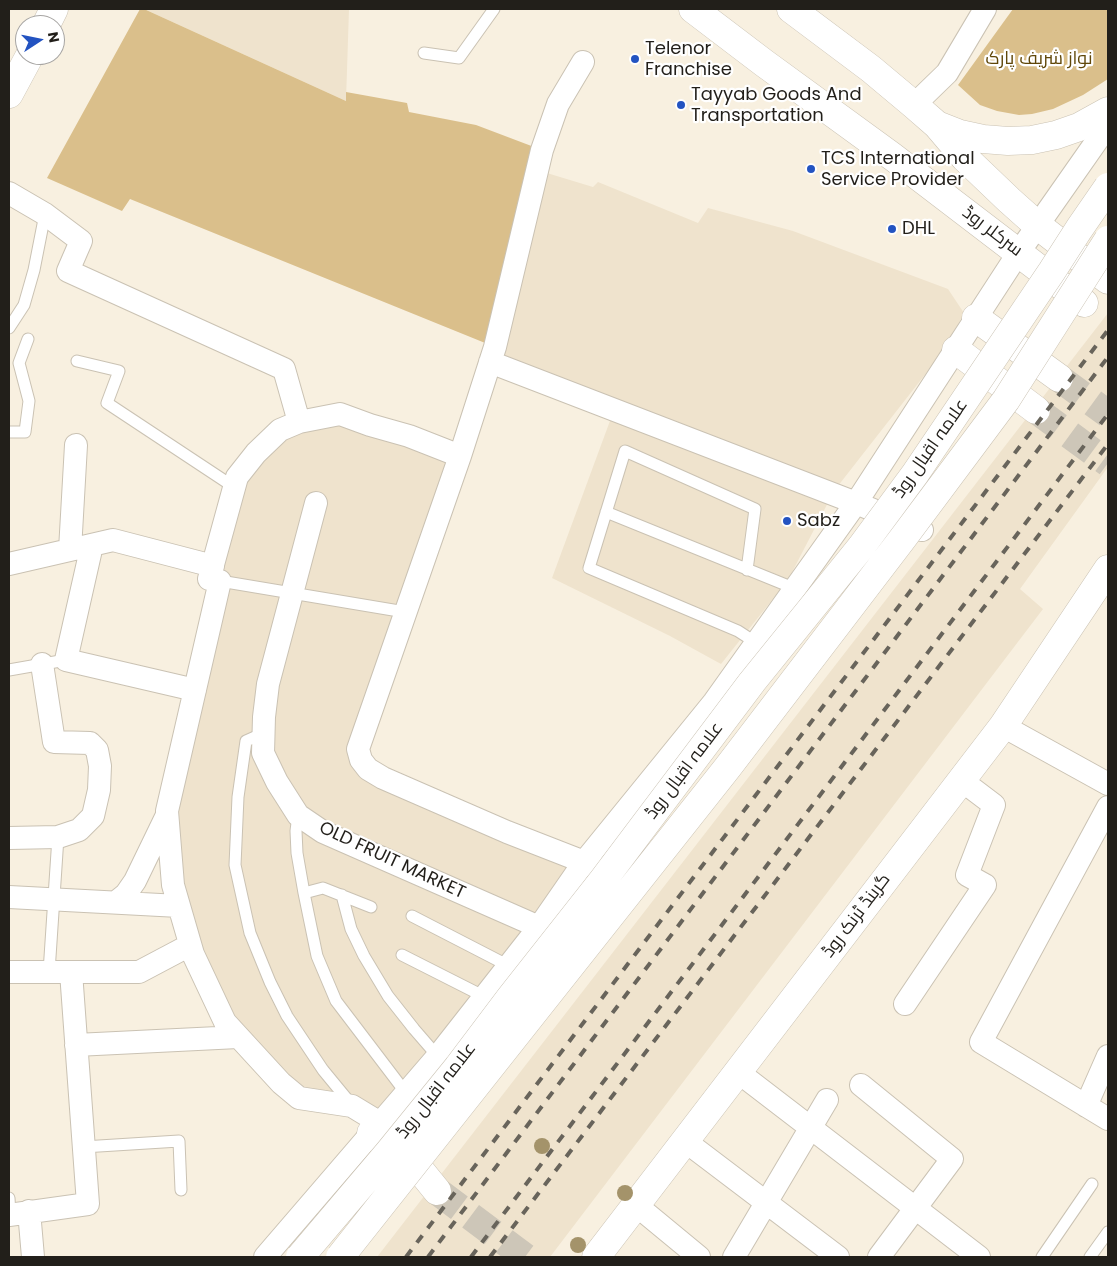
<!DOCTYPE html>
<meta charset="utf-8">
<style>
body{margin:0}
#map{position:relative;width:1117px;height:1266px;overflow:hidden;background:#f8f0e0;font-family:Poppins,sans-serif}
canvas{display:block}
.frame{position:absolute;inset:0;border:10px solid #221f1a;pointer-events:none}
.north{position:absolute;left:15px;top:15px;width:50px;height:50px;box-sizing:border-box;background:#fff;border:1px solid #a7a5a3;border-radius:50%;rotate:79deg;font-size:14px;font-weight:700;line-height:20px;text-align:center;color:#221f1a}
.north::after{content:'';display:block;margin:auto;width:18px;height:22px;background:#2353c1;clip-path:polygon(50% 0,100% 100%,50% 72%,0 100%)}
</style>
<div id="map">
<canvas width="1117" height="1266"></canvas>
<div class="frame"></div>
<div class="north">N</div>
</div>
<script>
const context = document.querySelector('canvas').getContext('2d');
context.lineJoin = 'round';
function fill(path, color) { context.fillStyle = color; context.fill(path, 'evenodd'); }
const shape = rows => new Path2D(rows.map(r => 'M' + r).join(''));
function trace(path, color, width, dash) { context.strokeStyle = color; context.lineWidth = width; context.lineCap = dash ? 'butt' : 'round'; context.setLineDash(dash || []); context.stroke(path); }
function write(font, color, halo, rows, align = 'center') {
  context.font = font + ' Poppins,Cairo,sans-serif'; context.lineWidth = 4.5; context.setLineDash([]); context.textBaseline = 'middle'; context.strokeStyle = halo; context.fillStyle = color; for (const [text, x, y, turn = 0] of rows) {
    context.save(); context.translate(x, y); context.rotate((+turn || 0) * Math.PI / 180); context.textAlign = isNaN(turn) ? turn : align; if (halo) context.strokeText(text, 0, 0); context.fillText(text, 0, 0); context.restore();
  }
}
const built = shape([
 [144,9,349,9,346,101],
 [537,170,593,187,598,182,698,223,708,208,793,231,948,289,964,313,945,349,834,491,788,580,721,664,670,636,552,578,614,410,490,362],
 [1108,313,1108,467,1020,589,1043,609,550,1257,377,1257],
 [340,414,460,456,361,760,594,871,413,1115,299,1098,225,1022,193,954,168,814,209,579,256,453]
]);
const green = shape([
 [140,9,144,9,346,101,346,92,407,103,409,112,476,125,542,150,495,347,130,199,122,211,47,178],
 [1013,9,1108,9,1108,79,1083,95,1053,109,1032,114,1019,115,997,111,980,105,958,85]
]);
const primaryTunnel = shape([
 [1059,378,1108,414],
 [1036,410,1108,463],
 [437,1191,525,1257]
]);
const service = shape([
 [424,53,459,58,494,9],
 [9,328,24,305,34,270,45,214],
 [77,361,119,371,107,403,234,487],
 [9,432,25,432,29,401,19,363,28,339],
 [606,512,796,589],
 [747,570,755,509,625,451,589,568,738,631,758,644],
 [220,581,405,612],
 [9,670,66,660],
 [264,733,246,741,238,797,235,865,250,933,270,982,287,1016,323,1070,351,1104],
 [298,815,296,831,297,853,304,893,323,888,371,907],
 [304,893,317,956,336,1001,406,1093],
 [342,895,351,929,364,956,388,996,414,1029,440,1059],
 [412,916,509,966],
 [402,955,485,997],
 [49,972,58,837],
 [83,1147,179,1141,181,1190],
 [9,1198,10,1214],
 [1042,1257,1092,1184],
 [1090,1257,1108,1232]
]);
const minor = shape([
 [583,62,558,104,542,150,495,347,460,456,358,749,361,760,368,769,383,778,507,832,584,862,596,868],
 [914,105,947,73,985,9],
 [9,193,45,214,81,241,68,271,284,369,299,422],
 [490,362,856,503,922,530],
 [316,503,268,684,264,717,263,753,277,782,298,815,323,832,539,927,552,934],
 [92,545,66,660,195,690],
 [70,550,76,445],
 [9,564,113,540,213,566],
 [1003,726,1108,784],
 [1108,807,981,1042,1108,1119],
 [9,838,58,837,79,830,93,816,99,790,100,766,97,750,90,743,54,742,42,664],
 [9,897,179,906],
 [116,902,126,894,135,881,167,815],
 [9,972,139,972,190,945],
 [905,1004,985,885,967,875,994,805,961,780],
 [76,1045,238,1037],
 [738,1072,979,1257],
 [861,1085,952,1159,879,1257],
 [1086,1106,1108,1056],
 [380,1123,352,1106,299,1098,281,1083,225,1022,193,954,173,885,167,811,220,581,209,579,237,477,256,453,280,430,299,422,340,414,370,425,409,436,460,456],
 [685,1141,838,1257],
 [636,1205,699,1257],
 [29,1211,33,1257],
 [9,1215,88,1204,71,972],
 [265,1257,437,1057,539,927,584,862,714,702,856,503,1019,252,1108,125],
 [734,1257,827,1100]
]);
const tertiary = shape([
 [46,25,54,9],
 [9,94,30,55]
]);
const primary = shape([
 [693,9,764,63,893,157,1084,303],
 [791,9,871,69,914,105,937,125,965,158,1009,200,1037,225,1108,280],
 [937,125,960,134,983,139,1008,141,1032,140,1056,135,1079,127,1108,111],
 [976,318,1059,378],
 [956,350,1036,410],
 [371,1133,420,1170,437,1191],
 [596,1257,1003,726,1108,569]
]);
const rail = shape([
 [406,1257,1108,330],
 [428,1257,1108,357],
 [471,1257,1108,414],
 [490,1257,1108,444]
]);
const primaryBridge = shape([
 [300,1257,389,1152,458,1067,510,998,603,880,752,682,861,547,915,474,1052,271,1079,229,1108,187],
 [340,1257,728,767,903,538,1006,400,1108,240]
]);
const trees = [
 [542,1146],
 [625,1193],
 [578,1245]
];
const markers = [
 [635,59,5,"#2353c1"],
 [681,105,5,"#2353c1"],
 [811,169,5,"#2353c1"],
 [892,229,5,"#2353c1"],
 [787,521,5,"#2353c1"]
];
const poiNames = [
 ["Telenor",645,49],
 ["Franchise",645,70],
 ["Tayyab Goods And",691,95],
 ["Transportation",691,116],
 ["TCS International",821,159],
 ["Service Provider",821,180],
 ["DHL",902,229],
 ["Sabz",797,521]
];
const parkNames = [
 ["نواز شریف پارک",1039,59]
];
const streetNames = [
 ["سرکلر روڈ",992,232,37],
 ["علامہ اقبال روڈ",931,449,-55],
 ["علامہ اقبال روڈ",685,771,-53],
 ["OLD FRUIT MARKET",392,861,25],
 ["گرینڈ ٹرنک روڈ",857,916,-53],
 ["علامہ اقبال روڈ",437,1091,-52]
];
fill(built, '#efe3cd');
fill(green, '#dabf8b');
trace(primaryTunnel, '#cdc6b8', 28, [28, 14]);
trace(service, '#cac2b3', 13);
trace(minor, '#cac2b3', 24);
trace(tertiary, '#cac2b3', 29);
trace(primary, '#cac2b3', 29);
trace(service, '#fff', 11);
trace(minor, '#fff', 22);
trace(tertiary, '#fff', 28);
trace(primary, '#fff', 28);
trace(rail, '#68645b', 4, [9, 9]);
trace(primaryBridge, '#cac2b3', 29, []);
trace(primaryBridge, '#fff', 28);
context.fillStyle = '#a4936a';
for (const [x, y] of trees) { context.beginPath(); context.arc(x, y, 8, 0, 2 * Math.PI); context.fill(); }
for (const [x, y, r, color] of markers) { const dot = new Path2D(); dot.arc(x, y, r, 0, 2 * Math.PI); context.fillStyle = color; context.fill(dot); trace(dot, '#fff', 2); }
write('18px', '#221f1a', '#fff', poiNames, 'left');
write('18px', '#604709', '#fff', parkNames);
write('18px', '#221f1a', '#fff', streetNames);
</script>
